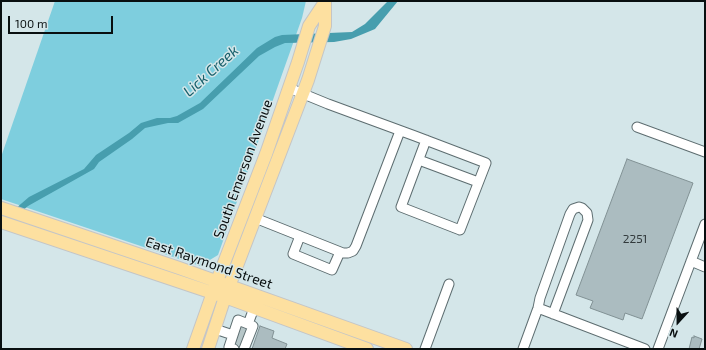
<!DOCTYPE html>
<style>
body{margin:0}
#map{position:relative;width:706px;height:350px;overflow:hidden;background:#d4e6e9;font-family:"Exo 2",sans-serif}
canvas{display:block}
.frame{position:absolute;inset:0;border:2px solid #090f10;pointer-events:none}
.north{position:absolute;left:658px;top:302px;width:40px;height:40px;-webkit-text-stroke:3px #d4e6e9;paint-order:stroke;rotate:201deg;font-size:11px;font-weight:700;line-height:16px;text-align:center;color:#090f10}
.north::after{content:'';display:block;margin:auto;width:14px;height:18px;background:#090f10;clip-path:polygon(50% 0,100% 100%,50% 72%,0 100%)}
.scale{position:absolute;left:8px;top:16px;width:105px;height:18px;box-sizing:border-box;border:2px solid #090f10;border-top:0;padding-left:5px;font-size:12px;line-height:14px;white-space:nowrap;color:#090f10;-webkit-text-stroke:3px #d4e6e9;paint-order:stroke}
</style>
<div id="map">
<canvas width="706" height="350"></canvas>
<div class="frame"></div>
<div class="north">N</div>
<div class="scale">100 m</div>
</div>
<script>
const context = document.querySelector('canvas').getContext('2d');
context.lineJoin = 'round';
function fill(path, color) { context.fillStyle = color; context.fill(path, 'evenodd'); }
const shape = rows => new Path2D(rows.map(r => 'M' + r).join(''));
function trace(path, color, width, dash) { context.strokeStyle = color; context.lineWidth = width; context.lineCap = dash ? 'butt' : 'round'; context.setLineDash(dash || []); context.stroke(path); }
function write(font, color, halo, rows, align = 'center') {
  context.font = font + ' "Exo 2",sans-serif'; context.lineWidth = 3; context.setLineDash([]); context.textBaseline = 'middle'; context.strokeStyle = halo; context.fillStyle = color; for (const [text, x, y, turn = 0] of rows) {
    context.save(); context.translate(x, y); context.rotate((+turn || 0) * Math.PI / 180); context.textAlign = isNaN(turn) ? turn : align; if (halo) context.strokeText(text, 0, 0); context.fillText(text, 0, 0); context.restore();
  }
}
const green = shape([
 [55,1,306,1,302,18,218,255,200,266,1,199,1,157]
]);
const water = shape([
 [388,1,398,1,375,29,351,39,334,42,285,43,275,47,259,56,203,109,178,123,168,123,145,128,132,139,99,162,94,169,28,206,1,229,1,221,29,197,84,169,96,155,129,133,141,123,157,118,170,118,177,116,200,103,257,48,275,37,282,35,352,32,365,24]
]);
const building = shape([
 [627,159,693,183,642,319,625,313,623,320,590,308,593,301,576,295,627,159],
 [260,326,274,331,272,338,287,344,285,349,252,349,260,326],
 [694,336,702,339,699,349,689,349,692,337,694,338,694,336]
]);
const minorTunnel = shape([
 [240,326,247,329],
 [238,332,245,335],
 [235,339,242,342]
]);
const minor = shape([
 [289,88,328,104,415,136,486,163,460,230,401,207,426,140],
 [637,127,705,152],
 [419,160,478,182],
 [255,218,343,253,348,253,353,251,356,246,400,131],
 [300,236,293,254,332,270,340,252],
 [691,261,705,267],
 [538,308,645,349],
 [215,329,233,335,238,320,248,324,254,308],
 [233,335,229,347,234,349],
 [244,349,253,326,248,324],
 [425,349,449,284],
 [523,349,538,308,540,298,570,214,573,209,579,207,582,208,587,213,588,220,553,314],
 [658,349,705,224]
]);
const major = shape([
 [1,208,179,268,406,349],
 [1,222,225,297,367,349],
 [193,349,217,281,266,154,298,62,309,26,325,2],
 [208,349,225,297,308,80,325,26,325,2]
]);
const numberNames = [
 ["2251",635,239]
];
const streetNames = [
 ["South Emerson Avenue",243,169,-70],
 ["East Raymond Street",209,263,19]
];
const waterNames = [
 ["Lick Creek",211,71,-42]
];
fill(green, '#7ecede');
fill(water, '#479eae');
fill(building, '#abbcc0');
trace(building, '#819194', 1);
trace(minorTunnel, '#b6c6c8', 9, [9, 4.5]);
trace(minor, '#5d6d70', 11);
trace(major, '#c4c5c6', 14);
trace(minor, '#fff', 9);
trace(major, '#fde0a0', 12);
write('12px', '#323a3c', null, numberNames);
write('14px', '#090f10', '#d4e6e9', streetNames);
write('italic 15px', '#175f6b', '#d4e6e9', waterNames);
</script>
